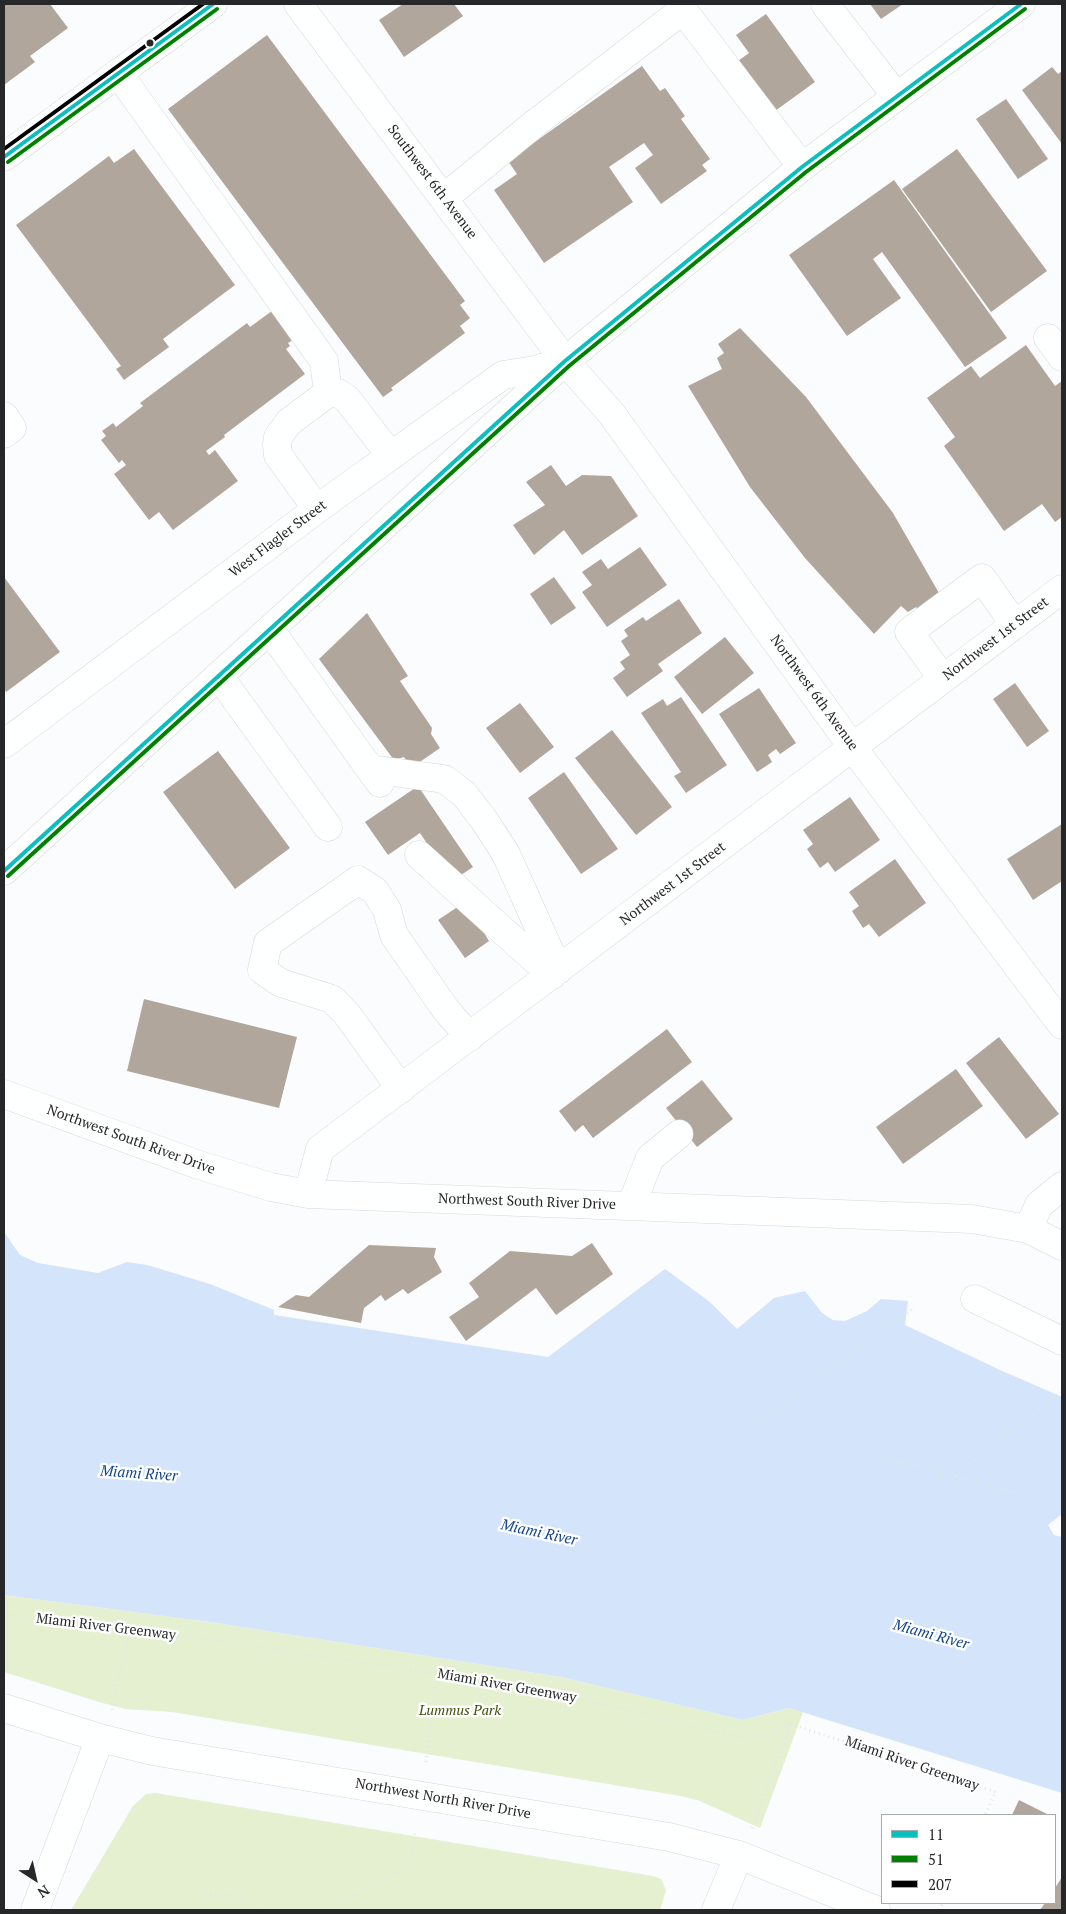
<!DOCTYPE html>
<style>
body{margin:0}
#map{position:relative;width:1066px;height:1914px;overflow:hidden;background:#fbfcfd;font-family:"PT Serif",serif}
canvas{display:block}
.frame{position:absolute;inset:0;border:5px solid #262729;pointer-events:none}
.legend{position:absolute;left:881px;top:1814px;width:175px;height:90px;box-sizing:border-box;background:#fff;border:1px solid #a8a9a9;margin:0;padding:6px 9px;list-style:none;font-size:15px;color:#262729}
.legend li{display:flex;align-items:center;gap:10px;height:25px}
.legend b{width:25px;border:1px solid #a8a9a9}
.north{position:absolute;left:10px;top:1854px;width:50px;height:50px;-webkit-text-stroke:4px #fff;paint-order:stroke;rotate:145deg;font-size:14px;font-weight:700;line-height:20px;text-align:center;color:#262729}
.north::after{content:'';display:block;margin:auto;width:18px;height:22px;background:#262729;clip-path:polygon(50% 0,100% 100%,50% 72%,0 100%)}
</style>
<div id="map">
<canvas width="1066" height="1914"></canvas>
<div class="frame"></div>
<ul class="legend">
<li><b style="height:6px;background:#0bbebf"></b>11</li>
<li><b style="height:6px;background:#008000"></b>51</li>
<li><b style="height:6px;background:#000"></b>207</li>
</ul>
<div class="north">N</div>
</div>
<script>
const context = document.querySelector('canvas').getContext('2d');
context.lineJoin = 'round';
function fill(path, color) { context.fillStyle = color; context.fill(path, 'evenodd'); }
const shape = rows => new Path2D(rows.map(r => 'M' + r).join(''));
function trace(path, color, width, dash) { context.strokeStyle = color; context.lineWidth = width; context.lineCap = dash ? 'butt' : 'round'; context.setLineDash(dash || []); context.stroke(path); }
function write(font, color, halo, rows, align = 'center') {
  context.font = font + ' "PT Serif",serif'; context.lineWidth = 5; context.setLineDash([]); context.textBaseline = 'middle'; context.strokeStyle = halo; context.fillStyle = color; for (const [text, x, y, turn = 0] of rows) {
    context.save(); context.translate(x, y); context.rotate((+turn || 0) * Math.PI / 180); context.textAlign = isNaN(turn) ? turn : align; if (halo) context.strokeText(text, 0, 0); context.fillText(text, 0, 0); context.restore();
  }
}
const green = shape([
 [4,1595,210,1622,561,1677,743,1720,789,1708,803,1712,760,1828,700,1801,681,1796,172,1712,125,1709,99,1702,4,1672],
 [155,1793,653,1876,661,1879,666,1890,660,1910,71,1910,133,1806,146,1794]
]);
const water = shape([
 [4,1232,20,1255,38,1263,98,1273,127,1262,147,1265,210,1284,274,1310,274,1315,548,1357,665,1269,710,1302,737,1329,774,1298,805,1291,822,1313,833,1320,845,1321,867,1311,881,1299,908,1301,905,1325,1000,1370,1062,1397,1062,1514,1048,1525,1054,1535,1062,1537,1062,1793,789,1708,743,1720,561,1677,210,1622,4,1595]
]);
const building = shape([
 [4,4,50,4,68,28,30,56,35,62,4,85],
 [403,4,454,4,463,16,404,57,379,20],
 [870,4,903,4,881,19],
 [766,14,815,82,775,111,738,61,749,53,736,35],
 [267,35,465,301,460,305,470,318,460,326,465,333,391,388,393,390,383,397,168,109],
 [642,66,660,91,665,88,685,116,681,119,710,159,702,165,707,171,661,204,635,168,653,155,644,143,609,167,633,202,544,263,494,190,517,174,508,161],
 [1052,67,1058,74,1062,71,1062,144,1022,90],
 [1006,99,1048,159,1018,179,976,119],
 [134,149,235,285,163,339,169,347,124,380,116,369,121,366,16,225,109,156,114,163],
 [957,149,1047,271,991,312,902,189],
 [894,180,1007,338,965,367,882,252,873,259,901,298,847,336,789,255],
 [272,311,293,340,288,343,290,346,286,349,305,374,224,435,225,437,206,451,209,455,215,450,238,481,173,530,159,512,149,520,114,474,126,465,122,460,119,463,101,440,106,436,102,431,113,423,116,427,143,406,140,403,247,323,250,327],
 [740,328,806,397,893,513,939,593,918,610,916,607,908,612,901,606,874,634,805,558,750,487,688,386,722,369,717,358,724,353,718,344],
 [1026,345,1055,386,1062,381,1062,517,1055,522,1042,504,1004,531,944,446,955,437,927,398,971,366,980,378],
 [551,465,566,486,582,475,611,476,638,516,582,555,564,530,534,555,513,525,545,505,526,482],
 [640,547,667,585,607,627,582,592,592,585,582,572,601,559,608,569],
 [4,577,60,652,6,692,4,688],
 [554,577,576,608,551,625,530,594],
 [679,599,702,633,658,664,663,671,627,697,613,678,625,669,620,662,630,655,621,641,628,636,624,630,643,617,646,621],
 [367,613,408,676,400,681,432,728,431,734,440,748,411,768,404,757,394,760,319,659],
 [725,637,754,673,702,714,674,677],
 [1015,683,1049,731,1027,747,993,699],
 [759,688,796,743,780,754,776,749,768,755,772,762,757,772,719,714],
 [681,697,727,765,686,793,674,776,681,772,641,713,663,699,667,706],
 [520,703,554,747,520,773,486,728],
 [612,730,672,807,636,835,575,758],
 [218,751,290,848,235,889,163,792],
 [564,772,618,849,581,874,528,798],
 [418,786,473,867,452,881,420,833,388,855,365,822],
 [850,797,880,840,835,872,828,862,820,868,807,849,813,844,803,830],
 [1062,824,1062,881,1033,900,1007,859],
 [895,859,926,903,879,937,869,924,863,928,852,911,859,906,849,892],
 [465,902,489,941,465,958,438,920],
 [144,999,297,1037,279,1108,127,1071],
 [667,1029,692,1062,593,1138,583,1125,575,1132,559,1111],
 [999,1037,1059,1114,1026,1139,966,1063],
 [956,1069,983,1106,903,1164,876,1127],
 [702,1080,733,1119,697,1147,666,1108],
 [592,1243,613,1274,556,1315,536,1288,466,1341,449,1317,479,1297,469,1283,510,1251,572,1256],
 [369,1245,436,1248,434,1257,442,1272,408,1294,403,1289,385,1301,381,1295,364,1308,361,1323,278,1307,296,1295,309,1297],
 [1019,1800,1049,1815,1012,1815],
 [1062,1877,1062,1910,1040,1910,1045,1903,1055,1903,1055,1888]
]);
const path = shape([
 [742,1435,915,1307],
 [884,1457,1017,1493],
 [955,1476,1062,1392],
 [4,1614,221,1641,553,1692,746,1739,791,1724,996,1792,985,1815],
 [112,1710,129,1630],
 [426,1762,438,1675],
 [752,1828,791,1724],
 [200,1910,208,1894,238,1897,266,1910],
 [327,1910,410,1865,415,1832],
 [939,1910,943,1903]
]);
const minor = shape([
 [298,4,565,361,611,413,853,748,1062,1025],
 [825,4,897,97],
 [118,73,324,361,328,393],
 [444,198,533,125,683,10,802,167],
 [1048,338,1062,357],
 [4,416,12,428,4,434],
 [317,509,278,455,277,445,278,437,289,422,328,393,338,393,347,399,391,456],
 [270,630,380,783],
 [219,676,328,827],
 [943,679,909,632,982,578,1015,625],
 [4,744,317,509,503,375,535,370,565,361],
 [370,769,444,779,464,794,484,820,506,854,558,970],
 [419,855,552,975],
 [401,1089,346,1013,332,999,281,983,262,970,268,943,358,880,375,891,387,910,394,935,446,1010,470,1037],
 [4,1094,199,1165,271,1187,308,1194,972,1219,1028,1229,1062,1246],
 [308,1194,320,1149,1062,589],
 [631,1206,650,1158,679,1134],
 [1028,1229,1039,1205,1062,1186],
 [975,1299,1062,1341],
 [4,1708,100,1738,152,1751,669,1837,739,1855,876,1910],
 [35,1910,100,1738],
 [716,1910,739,1855]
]);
const major = shape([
 [4,157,213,4],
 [4,871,565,361,802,167,1021,4]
]);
const bus1 = shape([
 [4,157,213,4],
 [4,871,565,361,802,167,1021,4]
]);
const bus2 = shape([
 [8,162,217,9],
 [8,876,569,366,806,172,1025,9]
]);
const bus3 = shape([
 [4,149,203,4]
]);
const markers = [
 [150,43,4.5,"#262729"]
];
const streetNames = [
 ["Southwest 6th Avenue",432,182,53],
 ["West Flagler Street",278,539,-37],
 ["Northwest 1st Street",996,639,-37],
 ["Northwest 6th Avenue",814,693,54],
 ["Northwest 1st Street",673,884,-37],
 ["Northwest South River Drive",131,1140,20],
 ["Northwest South River Drive",527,1202,2],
 ["Miami River Greenway",106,1627,7],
 ["Miami River Greenway",507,1686,10],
 ["Miami River Greenway",912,1764,19],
 ["Northwest North River Drive",443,1799,10]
];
const parkNames = [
 ["Lummus Park",460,1711]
];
const waterNames = [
 ["Miami River",139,1474,4],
 ["Miami River",539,1533,12],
 ["Miami River",931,1635,15]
];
fill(green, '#e4f0d0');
fill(water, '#d4e4fa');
fill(building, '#b0a69c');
trace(minor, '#d7d8d9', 29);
trace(major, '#d7d8d9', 29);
trace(path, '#e6e6e6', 3, [1, 4]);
trace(minor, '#feffff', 28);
trace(major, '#feffff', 28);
trace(bus1, '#0bbebf', 4);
trace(bus2, '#008000', 4);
trace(bus3, '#000', 4);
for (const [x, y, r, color] of markers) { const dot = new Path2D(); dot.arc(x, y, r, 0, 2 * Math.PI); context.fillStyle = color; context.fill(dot); trace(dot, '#fff', 2); }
write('14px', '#262729', '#fff', streetNames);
write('italic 14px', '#3d4e07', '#fff', parkNames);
write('italic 15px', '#124689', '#fff', waterNames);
</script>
